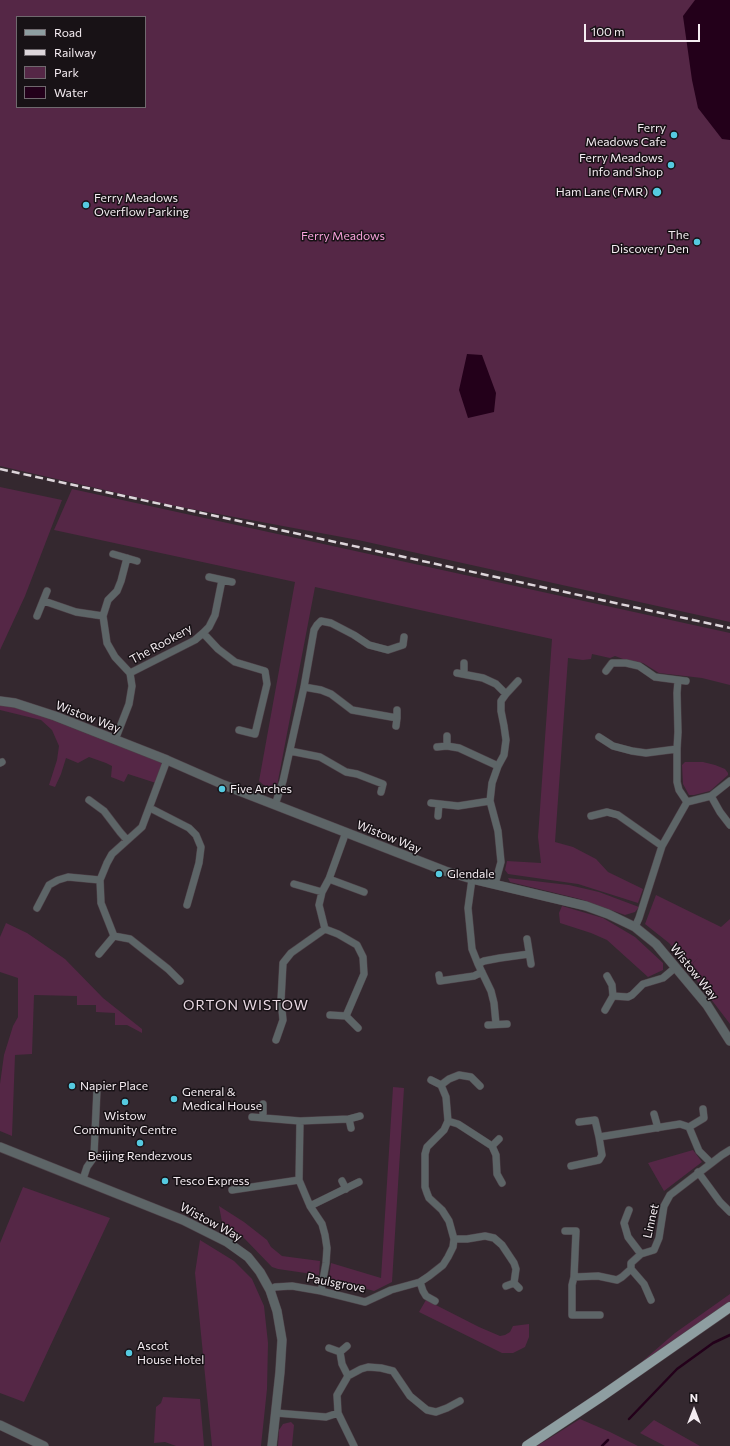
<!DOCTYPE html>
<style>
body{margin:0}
#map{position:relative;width:730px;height:1446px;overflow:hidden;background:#34282f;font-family:Commissioner,sans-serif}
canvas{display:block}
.legend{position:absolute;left:16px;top:16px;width:130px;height:92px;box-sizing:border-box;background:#181216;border:1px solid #70696e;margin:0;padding:5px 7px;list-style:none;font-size:12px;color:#f4ecf1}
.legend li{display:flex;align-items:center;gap:8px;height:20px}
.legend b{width:20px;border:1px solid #70696e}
.north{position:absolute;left:674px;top:1390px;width:40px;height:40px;-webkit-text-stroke:3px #181216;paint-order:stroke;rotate:0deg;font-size:11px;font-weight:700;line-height:16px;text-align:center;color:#f4ecf1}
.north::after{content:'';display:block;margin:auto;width:14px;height:18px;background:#f4ecf1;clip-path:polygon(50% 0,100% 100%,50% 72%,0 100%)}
.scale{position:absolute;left:584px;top:24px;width:116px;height:18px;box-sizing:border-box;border:2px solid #f4ecf1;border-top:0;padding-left:5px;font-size:12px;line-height:14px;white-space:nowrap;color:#f4ecf1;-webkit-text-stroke:3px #181216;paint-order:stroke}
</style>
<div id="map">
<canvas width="730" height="1446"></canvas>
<ul class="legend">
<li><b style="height:5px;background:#8e9ea1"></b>Road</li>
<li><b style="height:5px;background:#ddd5da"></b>Railway</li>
<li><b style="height:11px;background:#552746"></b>Park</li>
<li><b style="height:11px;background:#23001a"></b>Water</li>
</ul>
<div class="north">N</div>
<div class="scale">100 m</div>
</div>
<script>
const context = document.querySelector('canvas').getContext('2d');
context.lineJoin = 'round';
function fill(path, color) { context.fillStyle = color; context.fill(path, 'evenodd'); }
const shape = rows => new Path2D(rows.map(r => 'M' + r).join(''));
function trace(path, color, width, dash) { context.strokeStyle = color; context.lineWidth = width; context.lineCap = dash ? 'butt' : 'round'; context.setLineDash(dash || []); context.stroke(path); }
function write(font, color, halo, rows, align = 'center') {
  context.font = font + ' Commissioner,sans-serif'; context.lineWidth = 3; context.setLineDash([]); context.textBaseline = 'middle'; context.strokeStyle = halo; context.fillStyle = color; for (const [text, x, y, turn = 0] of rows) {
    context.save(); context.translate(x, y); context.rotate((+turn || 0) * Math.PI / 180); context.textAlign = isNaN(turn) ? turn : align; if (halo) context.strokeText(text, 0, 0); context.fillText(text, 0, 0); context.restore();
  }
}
const green = shape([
 [0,0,730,0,730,622,358,540,170,505,0,466],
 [17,17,145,17,145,107,17,107],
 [0,487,62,500,25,596,0,650],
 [72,489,730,633,730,685,702,678,659,673,643,663,623,659,615,656,610,658,592,654,591,659,583,660,568,658,555,842,573,847,596,859,608,872,643,889,638,903,578,884,508,874,505,870,507,861,541,863,538,837,552,639,315,587,277,786,267,788,259,781,295,582,54,530],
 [0,705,14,707,34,713,160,762,163,766,156,783,128,774,124,782,111,777,112,766,106,763,89,757,78,763,66,758,61,774,55,787,49,785,57,760,59,746,52,730,41,720,0,710],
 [685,762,703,762,715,765,725,769,728,773,728,775,710,791,694,795,689,795,683,784,682,765],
 [508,878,569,885,599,892,639,907,635,912,625,915,580,899,510,882],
 [656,895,721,927,730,919,730,1024,688,969,698,958,689,967,669,943,645,924],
 [562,906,603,918,635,937,663,963,663,970,648,977,607,940,591,933,560,923,559,913],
 [6,923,27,933,65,959,103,998,142,1029,142,1033,127,1025,115,1025,115,1013,96,1012,96,1005,77,1005,77,996,34,995,32,1054,15,1055,12,1136,0,1131,0,1084,4,1055,13,1026,18,1017,18,978,0,972,0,937],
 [393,1087,404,1088,392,1282,374,1291,329,1278,331,1263,381,1278],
 [693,1150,702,1162,664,1191,648,1163],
 [23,1187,110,1218,24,1402,0,1393,0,1243],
 [219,1206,244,1222,267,1240,271,1247,282,1256,320,1261,319,1275,278,1269,272,1267,243,1237,222,1222],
 [200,1240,234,1261,252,1279,264,1306,268,1343,267,1389,261,1446,212,1446,195,1273],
 [730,1294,730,1302,638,1365,675,1333],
 [426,1300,479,1327,500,1336,505,1335,510,1332,513,1326,529,1324,529,1337,525,1347,513,1353,502,1353,419,1312],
 [163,1397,200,1399,204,1446,176,1446,165,1442,154,1443,156,1407,161,1403],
 [580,1419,610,1432,638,1446,537,1446],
 [654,1420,700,1446,665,1446,640,1433],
 [291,1422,294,1425,292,1446,278,1446,279,1430,283,1424]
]);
const water = shape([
 [695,0,730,0,730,140,722,139,698,108,692,80,683,16],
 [467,354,482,355,496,393,494,412,468,418,459,390]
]);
const stream = shape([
 [629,1419,677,1369,713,1343,730,1335],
 [602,1446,608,1440]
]);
const minor = shape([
 [113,554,137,561],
 [209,577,232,582],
 [44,601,76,612,103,616],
 [37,616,47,591],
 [203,633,209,627,215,615,222,580],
 [606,671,612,663,626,663,639,666,655,677,686,681],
 [130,673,195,640,203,633,218,649,235,662,265,671,267,684,255,734,239,730],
 [457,673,483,678,496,684,506,694],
 [464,674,464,663],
 [678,680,677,693,678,732,677,749,677,782,679,790,687,802],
 [304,687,321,690,331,694,352,710,397,718,396,726],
 [397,718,397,710],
 [599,737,613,746,632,751,646,753,677,749],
 [115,740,129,704,132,686,130,673,115,657,107,643,103,616,108,600,117,591,121,581,127,558],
 [447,746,447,736],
 [437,747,447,746,459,748,498,766],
 [290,751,320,757,346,772,357,774,383,784,381,792],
 [167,760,142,827,112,854,107,863,100,880,101,903,114,936,130,939,168,969,180,981],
 [0,763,2,762],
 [711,796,720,812,730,825],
 [89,800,104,811,120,832,127,840],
 [431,803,458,806,490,801],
 [275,805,283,781,304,687,314,630,317,625,321,621,331,623,354,635,369,645,388,650,403,645,404,637],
 [150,808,189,828,196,835,201,847,199,863,187,905],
 [438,816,439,804],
 [591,816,607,812,618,815,662,846],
 [346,832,329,879,322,892,319,905,325,929,338,934,357,945,363,957,364,974,346,1016],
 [329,879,364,892],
 [472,879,468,908,472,949,478,964,491,991,494,1003,496,1024],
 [294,884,322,892],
 [495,884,501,862,498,831,490,801,492,783,498,766,504,755,506,740,504,726,501,711,501,701,506,694,518,681],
 [37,908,49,885,58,880,68,877,100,880],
 [635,927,639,918,662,846,687,802,711,796,730,781],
 [527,939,531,964],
 [99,954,114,936],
 [478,964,484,961,500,958,529,954],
 [439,975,440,981,474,976,482,972],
 [607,976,612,985,613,996,628,997,632,995,643,984,663,978,676,967],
 [605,1010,613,996],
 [330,1015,346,1016,358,1028],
 [488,1025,507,1024],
 [276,1040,283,1020,281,1000,283,963,291,953,325,929],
 [431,1080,441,1085],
 [703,1109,704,1118,689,1127,699,1151,711,1163],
 [654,1114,658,1128],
 [252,1117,300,1121,299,1180],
 [263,1117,263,1104],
 [349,1119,351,1128],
 [300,1121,349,1119,360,1116],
 [448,1121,458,1124,492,1146,496,1155,497,1174,502,1183],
 [579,1122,595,1120,599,1137],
 [492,1146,499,1139],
 [571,1166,599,1160,602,1155,599,1137,680,1124,689,1127],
 [698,1172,720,1202,730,1212],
 [83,1179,87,1167,92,1160,94,1155,97,1089],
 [342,1181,346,1189],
 [232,1190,299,1180,310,1206,322,1224,325,1235,327,1248,326,1263,321,1291],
 [310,1206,359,1182],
 [629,1210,624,1223,628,1237,641,1254],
 [565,1231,576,1231,574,1277],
 [454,1239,449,1221,442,1210,429,1198,427,1193,425,1187,425,1154,427,1147,444,1130,448,1121,446,1097,441,1085,449,1079,459,1075,471,1077,480,1086],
 [631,1269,644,1284,651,1300],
 [420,1282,423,1291,426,1296,435,1301],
 [506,1286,514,1283],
 [270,1290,275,1287,292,1286,321,1291,365,1302,391,1290,420,1282,429,1276,443,1265,448,1257,453,1247,454,1239,467,1239,485,1236,494,1238,502,1245,514,1263,516,1269,514,1283,519,1288],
 [600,1315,572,1315,572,1285,574,1277,598,1276,617,1280,622,1277,631,1269,631,1263,641,1254,654,1250,659,1238,664,1206,670,1195,722,1155,730,1150],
 [347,1346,340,1352,342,1364,348,1376],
 [329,1348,340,1352],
 [276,1413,326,1417,338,1413],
 [354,1446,338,1413,337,1395,348,1376,361,1369,368,1367,381,1368,393,1371,410,1396,427,1410,436,1412,447,1408,460,1401]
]);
const tertiary = shape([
 [0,701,15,703,55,716,167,760,224,785,445,871,472,879,586,906,608,914,635,927,656,944,707,1005,730,1041],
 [0,1147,183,1220,227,1242,248,1257,260,1272,270,1290,277,1311,282,1340,280,1372,272,1446],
 [0,1425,44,1446]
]);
const primary = shape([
 [527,1446,602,1396,730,1307]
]);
const rail = shape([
 [0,469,730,628]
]);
const markers = [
 [674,135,4,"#55cae0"],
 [671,165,4,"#55cae0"],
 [657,192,5,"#55cae0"],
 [86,205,4,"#55cae0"],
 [697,242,4,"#55cae0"],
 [222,789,4,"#55cae0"],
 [439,874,4,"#55cae0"],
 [72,1086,4,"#55cae0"],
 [174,1099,4,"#55cae0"],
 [125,1102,4,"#55cae0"],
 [140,1143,4,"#55cae0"],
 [165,1181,4,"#55cae0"],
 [129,1353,4,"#55cae0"]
];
const poiNames = [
 ["Ferry",666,128,"right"],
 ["Meadows Cafe",666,142,"right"],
 ["Ferry Meadows",663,158,"right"],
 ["Info and Shop",663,172,"right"],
 ["Ham Lane (FMR)",648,192,"right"],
 ["Ferry Meadows",94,198],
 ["Overflow Parking",94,212],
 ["The",689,235,"right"],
 ["Discovery Den",689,249,"right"],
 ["Five Arches",230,789],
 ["Glendale",447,874],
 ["Napier Place",80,1086],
 ["General &",182,1092],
 ["Medical House",182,1106],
 ["Wistow",125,1116,"center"],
 ["Community Centre",125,1130,"center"],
 ["Beijing Rendezvous",140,1156,"center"],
 ["Tesco Express",173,1181],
 ["Ascot",137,1346],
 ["House Hotel",137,1360]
];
const parkNames = [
 ["Ferry Meadows",343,236]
];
const streetNames = [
 ["The Rookery",161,644,-29],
 ["Wistow Way",88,717,21],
 ["Wistow Way",389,837,22],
 ["Wistow Way",694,972,51],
 ["Linnet",651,1221,-77],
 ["Wistow Way",211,1222,28],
 ["Paulsgrove",336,1283,11]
];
const quarterNames = [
 ["ORTON WISTOW",246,1005]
];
fill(green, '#552746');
fill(water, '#23001a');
trace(stream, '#23001a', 2.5);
trace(minor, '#4f434a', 8);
trace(tertiary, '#4f434a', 10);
trace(primary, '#4f434a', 11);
trace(minor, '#5d6567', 7);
trace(tertiary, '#5d6567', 9);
trace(primary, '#8e9ea1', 10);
trace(rail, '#ddd5da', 2.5, [8, 4]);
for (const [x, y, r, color] of markers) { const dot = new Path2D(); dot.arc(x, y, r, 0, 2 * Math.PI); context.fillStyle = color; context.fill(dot); trace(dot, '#181216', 1.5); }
write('12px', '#f4ecf1', '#181216', poiNames, 'left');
write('12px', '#f9a3dc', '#181216', parkNames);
write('12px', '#f4ecf1', '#181216', streetNames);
context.letterSpacing = '1px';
write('14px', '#e9d9e3', '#181216', quarterNames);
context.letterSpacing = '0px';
</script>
